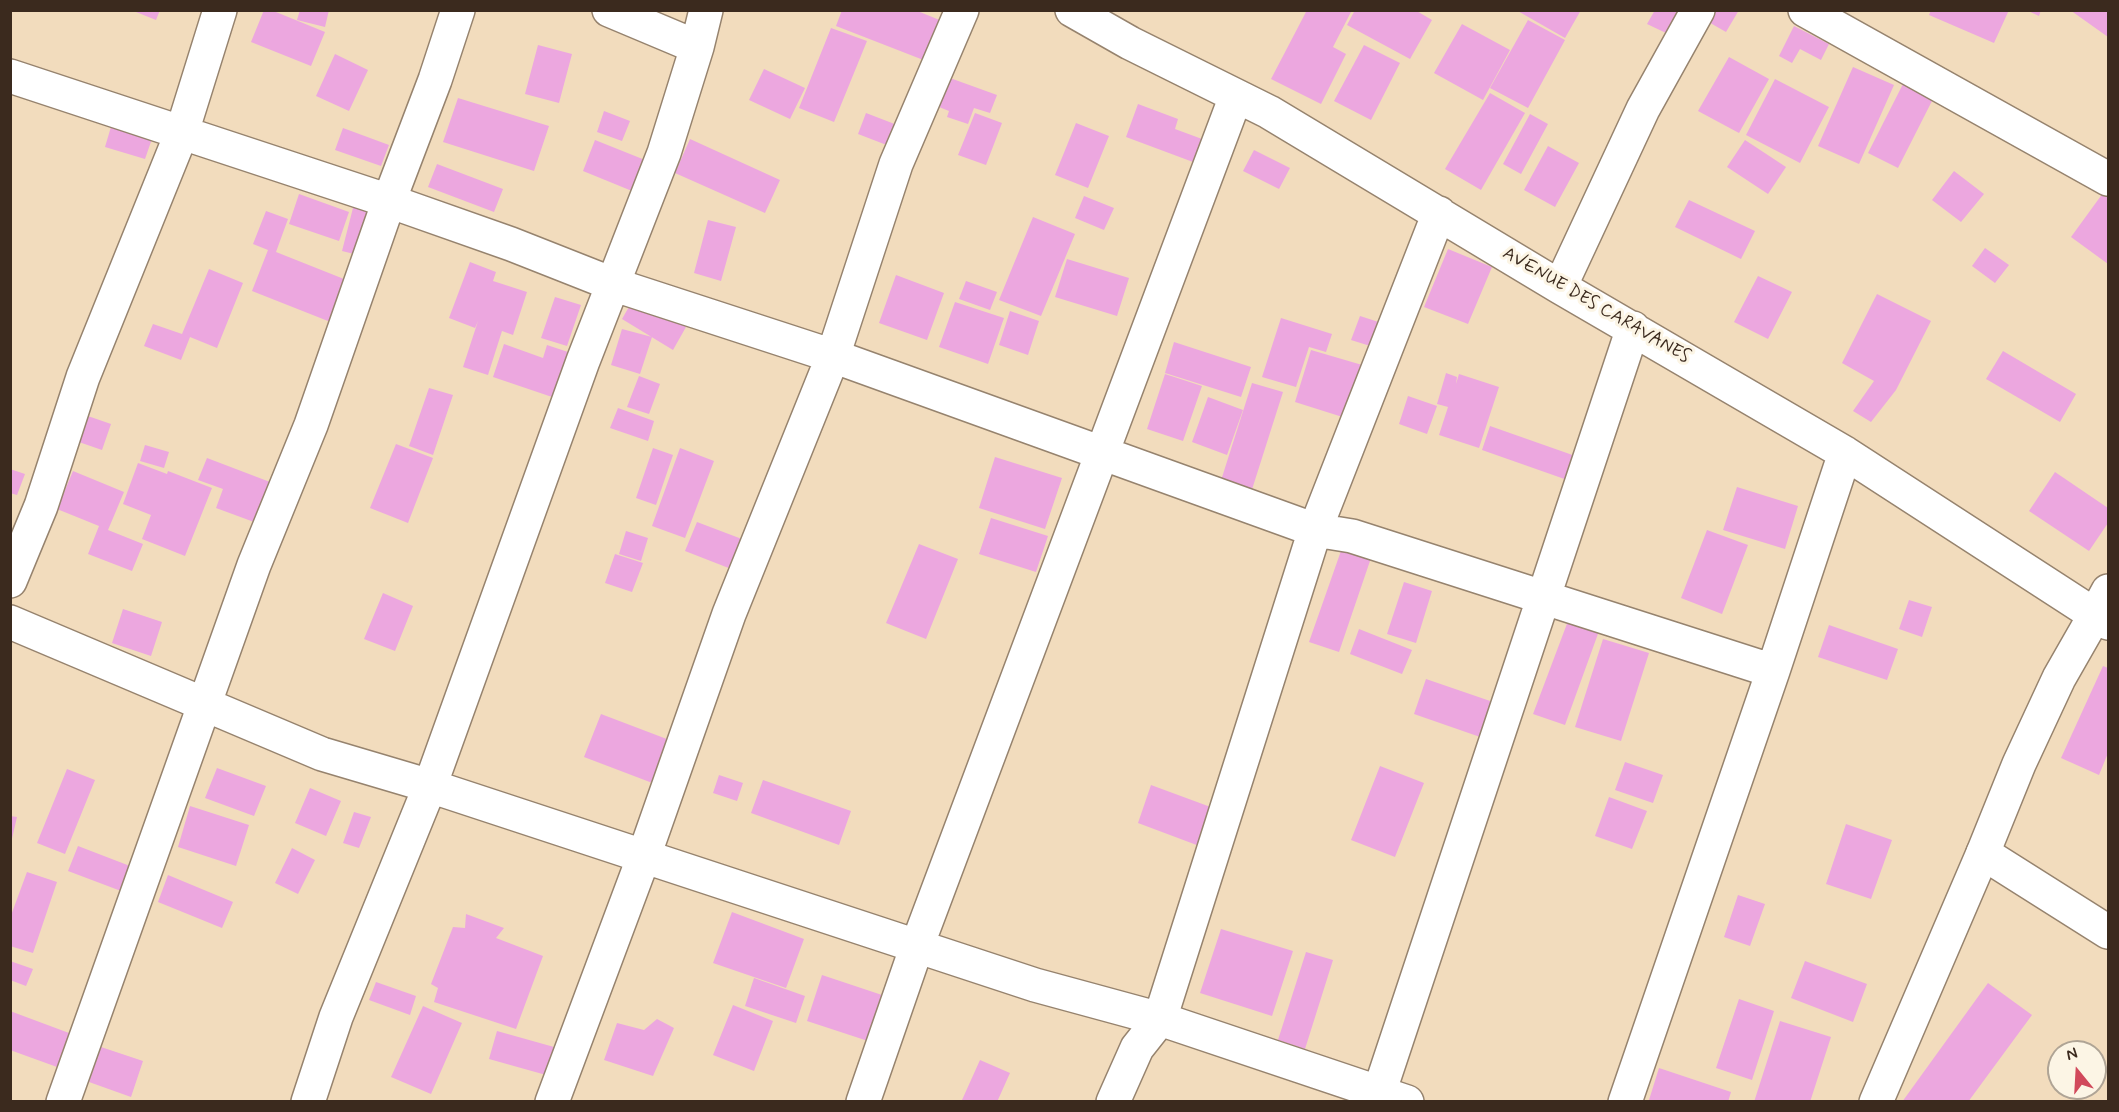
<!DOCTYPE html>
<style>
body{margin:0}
#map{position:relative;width:2119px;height:1112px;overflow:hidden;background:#f2dcbd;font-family:Mynerve,sans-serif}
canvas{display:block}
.frame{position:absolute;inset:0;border:12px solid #3b2a1e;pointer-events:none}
.north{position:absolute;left:2047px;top:1040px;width:60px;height:60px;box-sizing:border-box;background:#fcf5e5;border:2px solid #afa495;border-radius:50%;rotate:342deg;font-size:16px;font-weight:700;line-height:24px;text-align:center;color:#3b2a1e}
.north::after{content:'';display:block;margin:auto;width:21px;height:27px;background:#d1495b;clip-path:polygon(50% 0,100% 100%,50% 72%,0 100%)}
</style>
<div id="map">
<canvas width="2119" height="1112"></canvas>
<div class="frame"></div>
<div class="north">N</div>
</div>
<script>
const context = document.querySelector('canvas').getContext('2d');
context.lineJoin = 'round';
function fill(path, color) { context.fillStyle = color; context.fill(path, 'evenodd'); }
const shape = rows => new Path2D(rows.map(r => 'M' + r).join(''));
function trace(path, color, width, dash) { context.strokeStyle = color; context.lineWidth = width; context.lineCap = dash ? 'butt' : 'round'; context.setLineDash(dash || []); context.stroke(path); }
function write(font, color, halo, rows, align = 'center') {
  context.font = font + ' Mynerve,sans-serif'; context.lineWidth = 6; context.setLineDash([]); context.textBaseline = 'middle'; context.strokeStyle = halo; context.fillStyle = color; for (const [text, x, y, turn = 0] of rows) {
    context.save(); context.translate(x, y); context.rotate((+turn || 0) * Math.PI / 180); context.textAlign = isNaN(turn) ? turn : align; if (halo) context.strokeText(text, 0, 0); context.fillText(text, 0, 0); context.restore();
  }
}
const building = shape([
 [131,10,160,10,156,20],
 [264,10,271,10,325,32,311,66,251,42],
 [300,10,329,10,325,27,297,20],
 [842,10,915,10,942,21,926,61,836,26],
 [1307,10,1352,10,1333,47,1346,54,1321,104,1271,79],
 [1355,10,1415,10,1432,20,1410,59,1347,25],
 [1516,10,1581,10,1565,38],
 [1655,10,1678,10,1666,33,1647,24],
 [1711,10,1739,10,1726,32,1705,20],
 [1931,10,2009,10,1994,43,1929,15],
 [2026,10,2041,10,2039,16],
 [2070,10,2108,10,2108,37],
 [1528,20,1565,40,1528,108,1490,88],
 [1462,24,1510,50,1483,100,1434,73],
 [1794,26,1829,44,1821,60,1800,49,1792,63,1779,56],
 [831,28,867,41,834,122,799,108],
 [538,45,572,54,559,103,525,94],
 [1364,45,1400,63,1371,120,1334,101],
 [335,54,368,70,349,111,316,96],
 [1729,57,1769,79,1739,133,1698,111],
 [1853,67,1894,85,1859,164,1818,146],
 [764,69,805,88,790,119,749,100],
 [950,78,997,95,990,113,974,108,968,124,947,117,949,111,939,107],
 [1775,79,1829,107,1800,163,1746,135],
 [1903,84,1933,99,1898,168,1868,153],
 [1490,93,1525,113,1481,190,1445,169],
 [458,98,549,126,534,171,443,142],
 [1138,104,1178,119,1175,129,1202,139,1193,162,1126,137],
 [604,111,630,121,622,141,597,132],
 [866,113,905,128,897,149,858,134],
 [975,113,1002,123,986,165,958,155],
 [1530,114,1548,124,1521,174,1503,164],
 [113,120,154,133,145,159,105,147],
 [1076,123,1109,136,1088,188,1055,175],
 [343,128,389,145,381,166,335,150],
 [690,139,780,180,765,213,675,173],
 [595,140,645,160,632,191,583,171],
 [1745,140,1786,167,1768,194,1727,167],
 [1548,146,1579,163,1555,207,1524,190],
 [1254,150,1290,168,1279,189,1243,171],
 [437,164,503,189,494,212,428,187],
 [1954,171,1984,194,1961,222,1932,200],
 [2103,193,2108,196,2108,264,2071,237],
 [299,194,349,212,339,241,289,224],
 [1084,196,1114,208,1104,230,1075,218],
 [1689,200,1755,231,1741,259,1675,227],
 [354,204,374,208,362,256,342,251],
 [266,211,288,219,276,252,349,281,333,323,252,291,268,250,253,244],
 [1033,217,1075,234,1041,316,999,300],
 [708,220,736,227,721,281,694,273],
 [1985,248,2009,265,1995,283,1972,266],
 [1448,249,1492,267,1468,324,1424,307],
 [1067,259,1129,278,1117,316,1055,297],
 [470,262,496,272,493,281,527,292,513,335,502,331,488,375,463,367,478,321,475,328,449,318],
 [209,269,243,283,217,348,190,337,181,360,144,346,153,324,182,334],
 [896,275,944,293,927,340,879,323],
 [1758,276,1792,292,1768,339,1734,322],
 [966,281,997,292,990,310,959,299],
 [1877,294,1931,321,1896,390,1871,422,1853,411,1874,381,1842,363],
 [555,297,581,305,567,346,541,338],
 [634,298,686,327,673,350,622,319],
 [955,302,1004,318,988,364,939,347],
 [1010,311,1039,321,1028,355,999,345],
 [1360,316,1391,326,1383,350,1351,340],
 [1281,318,1332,334,1326,352,1309,347,1296,387,1262,377],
 [622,329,652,337,640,374,611,365],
 [1174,342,1251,367,1241,397,1165,373],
 [504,344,543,358,547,345,571,353,555,398,493,377],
 [1311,350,1369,367,1352,420,1295,402],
 [2003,351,2076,394,2060,422,1986,379],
 [1446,373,1457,377,1456,384,1459,374,1499,387,1479,448,1439,435,1448,407,1437,404],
 [1165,374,1202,386,1183,441,1147,429],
 [639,376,660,384,649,414,627,407],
 [1252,383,1283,392,1248,502,1217,493],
 [429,388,453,395,433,455,409,446],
 [1408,396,1437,406,1427,434,1399,424],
 [1208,397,1243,410,1227,455,1192,442],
 [618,408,654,421,648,441,610,428],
 [85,415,111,424,102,450,76,441],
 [1490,426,1581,458,1573,482,1482,450],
 [396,444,433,458,408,523,370,508],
 [145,445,169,452,164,468,140,461],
 [653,448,673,455,656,505,636,498],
 [680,448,714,461,685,538,652,526],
 [995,457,1062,478,1045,529,979,508],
 [207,458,270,482,254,522,216,508,223,489,198,480],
 [138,463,167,474,168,471,212,488,185,556,142,539,151,515,123,504],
 [10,469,25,474,17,495,10,493],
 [73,471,124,492,108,530,143,544,132,571,88,554,99,526,57,509],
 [2055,472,2108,508,2108,523,2089,551,2029,511],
 [1737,487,1798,506,1785,549,1723,530],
 [991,518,1048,536,1036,572,979,554],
 [697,522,755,544,744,574,685,551],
 [1707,530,1748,545,1722,614,1681,598],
 [626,531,648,538,641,561,619,554],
 [919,544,958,559,926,639,886,623],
 [1342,548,1371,558,1339,652,1309,642],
 [615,554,643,563,632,592,605,583],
 [1404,582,1432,591,1416,643,1387,634],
 [383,593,413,606,395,651,364,639],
 [1909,600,1932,607,1922,637,1899,629],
 [123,609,162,622,151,656,112,643],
 [1568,621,1599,631,1565,725,1533,714],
 [1829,625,1898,649,1887,680,1818,657],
 [1359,629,1412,650,1402,674,1350,654],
 [1603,639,1649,653,1621,741,1575,727],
 [2103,666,2108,668,2108,753,2099,775,2061,758],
 [1426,679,1496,703,1483,738,1414,714],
 [601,714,672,741,655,784,584,757],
 [1625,762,1663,775,1653,803,1615,790],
 [1380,766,1424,783,1395,857,1351,840],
 [217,768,266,786,254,816,205,798],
 [67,769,95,780,65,854,37,843],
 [719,775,743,783,737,801,713,793],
 [763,780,851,811,839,845,751,813],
 [1151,785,1216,809,1202,847,1138,823],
 [310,788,341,801,326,836,295,823],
 [1609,797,1647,811,1632,849,1595,836],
 [190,806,249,825,236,866,178,847],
 [354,812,371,817,359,848,343,843],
 [10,816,17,817,11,843,10,843],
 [1846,824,1892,840,1871,899,1826,884],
 [78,846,130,866,121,891,68,871],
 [292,848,315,860,298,894,275,883],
 [27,872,57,882,33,953,10,946,10,918],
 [168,875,233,902,222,928,158,902],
 [1738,895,1765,904,1750,946,1724,937],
 [732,912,804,939,786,988,713,963],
 [466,914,504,928,496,938,543,956,516,1029,434,1002,438,988,431,984,453,927,465,928],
 [1221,929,1293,951,1272,1016,1200,993],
 [1306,952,1333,960,1305,1049,1278,1040],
 [10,961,33,969,26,986,10,980],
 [1805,961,1867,984,1853,1022,1791,998],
 [822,975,882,995,868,1041,807,1021],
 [754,978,805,996,796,1023,745,1006],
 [376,982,416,996,410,1015,369,1000],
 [1988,983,2032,1015,1968,1102,1902,1102],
 [1739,999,1774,1011,1752,1080,1716,1068],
 [733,1005,773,1021,754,1071,713,1055],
 [423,1006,462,1023,431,1094,391,1077],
 [10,1011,69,1033,57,1067,10,1050],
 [657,1019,674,1028,653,1076,604,1060,617,1023,644,1030],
 [1780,1021,1831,1037,1810,1102,1754,1102],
 [497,1031,554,1047,546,1075,489,1059],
 [101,1047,143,1061,131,1097,89,1082],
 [980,1060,1010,1073,997,1102,962,1100],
 [1659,1068,1731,1092,1728,1102,1649,1100]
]);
const minor = shape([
 [609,10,697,47],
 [1072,10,1130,43,1269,112,1560,287,1845,453,2095,615,2108,591],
 [1805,10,2108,179],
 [10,76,389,201,511,244,615,285,833,356,1315,530,1352,536,1773,671],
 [1560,287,1643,109,1698,10],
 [10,581,41,506,83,377,182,132,220,10],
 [10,622,322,754,430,786,1035,985,1160,1019,1407,1102],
 [1983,853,2108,932],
 [63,1102,254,565,311,425,389,201,435,80,458,10],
 [308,1102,336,1017,430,786,583,361,664,153,697,47,706,10],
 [552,1102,644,856,729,614,833,356,896,164,962,10],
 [863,1102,917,946,1236,96],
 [1113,1102,1137,1048,1160,1019,1315,530,1439,213],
 [1376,1102,1633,328],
 [1625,1102,1773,671,1845,453]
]);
const tertiary = shape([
 [1876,1102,1983,853,2019,764,2059,678,2095,615,2108,623]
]);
const streetNames = [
 ["AVENUE DES CARAVANES",1596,306,30]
];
fill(building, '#eca7df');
trace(minor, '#96836e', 36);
trace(tertiary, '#96836e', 36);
trace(minor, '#fff', 33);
trace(tertiary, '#fff', 33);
write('18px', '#3b2a1e', '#fcf5e5', streetNames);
</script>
